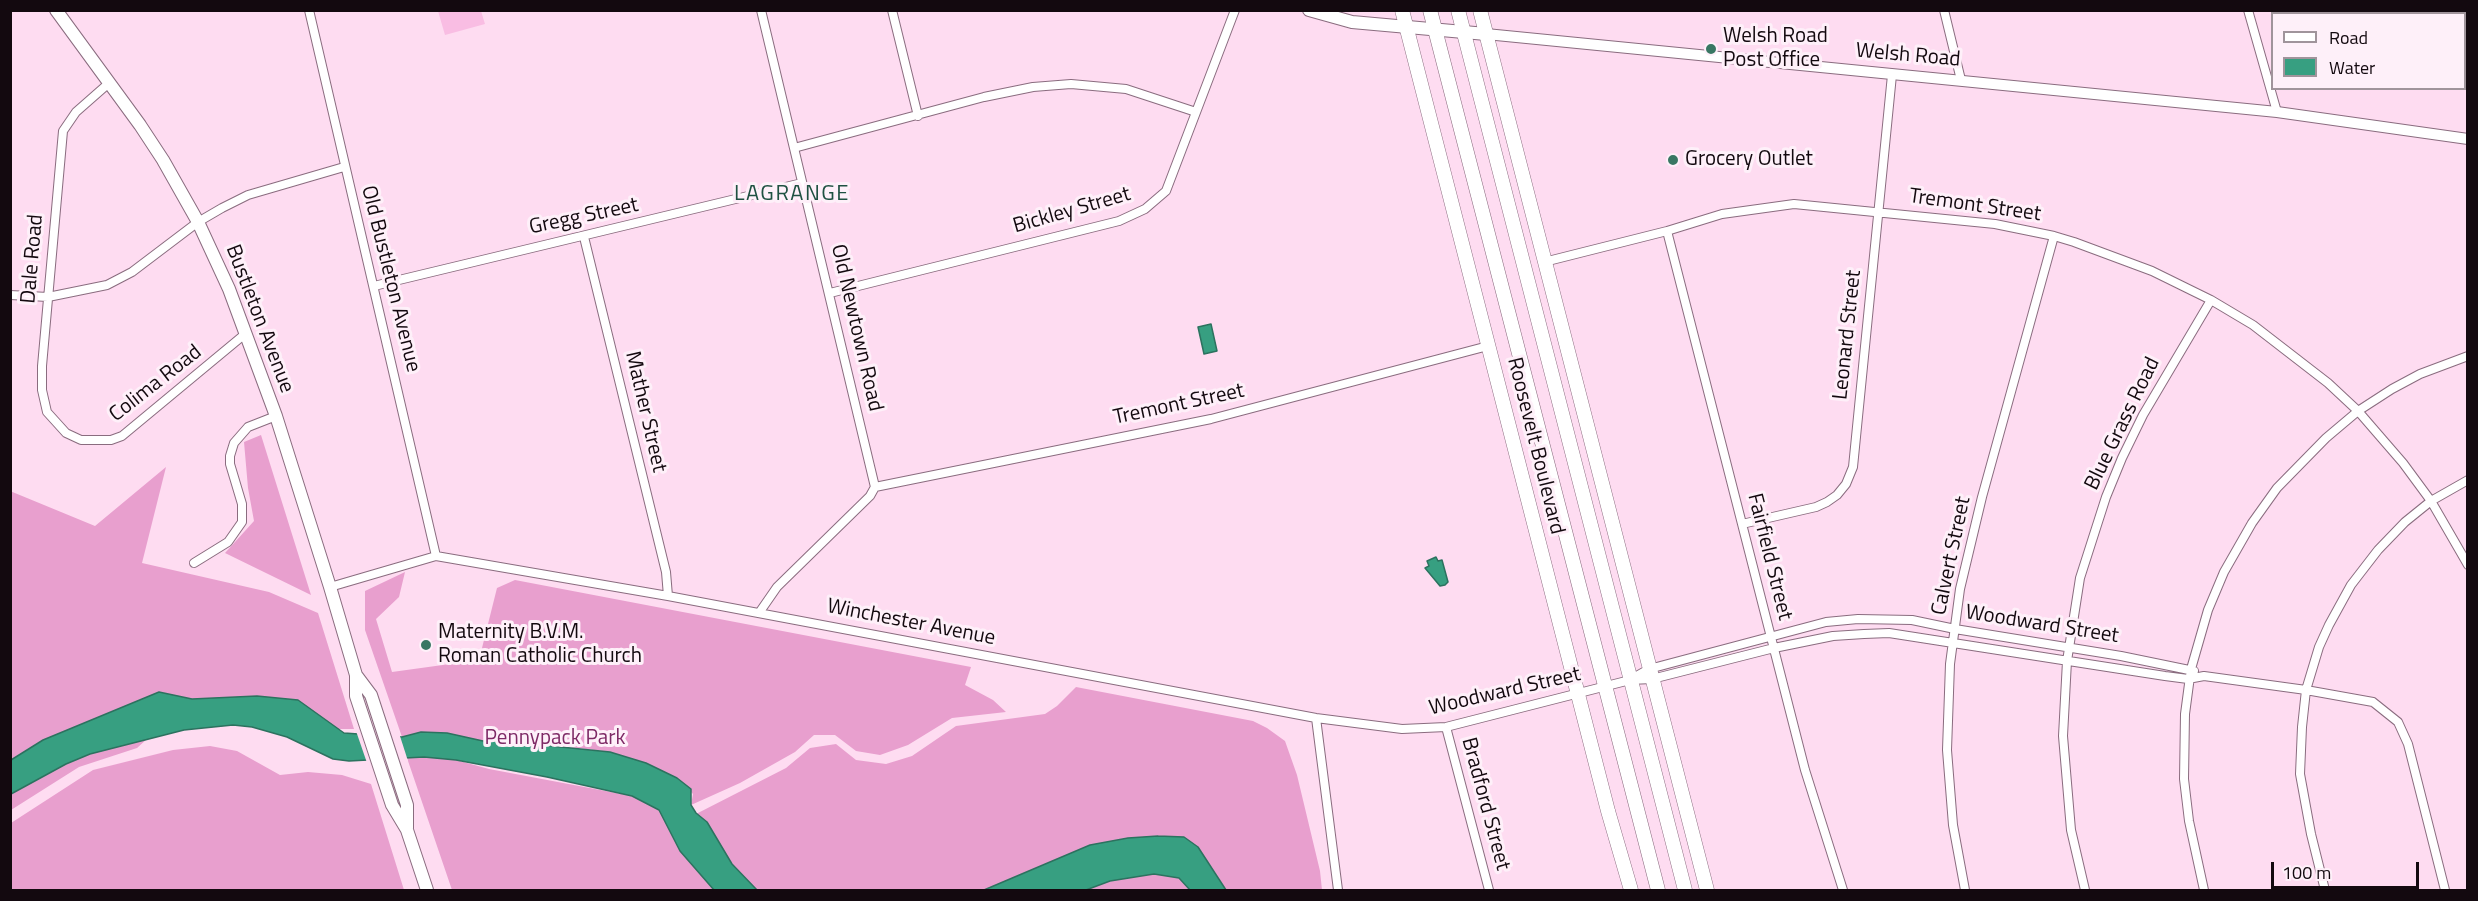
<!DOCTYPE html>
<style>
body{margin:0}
#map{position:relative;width:2478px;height:901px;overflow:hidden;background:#fedcf1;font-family:"Titillium Web",sans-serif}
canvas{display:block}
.frame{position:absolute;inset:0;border:12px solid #13090f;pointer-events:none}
.legend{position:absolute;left:2271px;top:12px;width:195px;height:78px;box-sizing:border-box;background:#fef0f9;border:2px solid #a0949b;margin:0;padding:8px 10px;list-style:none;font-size:18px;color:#13090f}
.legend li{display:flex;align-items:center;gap:12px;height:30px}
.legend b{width:30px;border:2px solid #a0949b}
.scale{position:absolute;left:2271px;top:862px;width:148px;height:27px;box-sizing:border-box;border:3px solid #13090f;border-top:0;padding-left:8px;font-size:18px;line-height:21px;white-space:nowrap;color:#13090f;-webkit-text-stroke:4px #fef0f9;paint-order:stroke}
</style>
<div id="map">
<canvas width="2478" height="901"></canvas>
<div class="frame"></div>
<ul class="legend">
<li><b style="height:8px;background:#fff"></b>Road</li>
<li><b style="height:16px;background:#379f81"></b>Water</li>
</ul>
<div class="scale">100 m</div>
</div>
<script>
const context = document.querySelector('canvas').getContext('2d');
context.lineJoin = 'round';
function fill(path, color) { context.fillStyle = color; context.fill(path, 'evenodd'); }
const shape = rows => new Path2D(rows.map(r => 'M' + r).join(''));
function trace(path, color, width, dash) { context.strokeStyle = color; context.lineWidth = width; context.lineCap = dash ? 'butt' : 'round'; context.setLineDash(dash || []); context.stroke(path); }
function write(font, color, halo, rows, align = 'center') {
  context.font = font + ' "Titillium Web",sans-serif'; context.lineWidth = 6; context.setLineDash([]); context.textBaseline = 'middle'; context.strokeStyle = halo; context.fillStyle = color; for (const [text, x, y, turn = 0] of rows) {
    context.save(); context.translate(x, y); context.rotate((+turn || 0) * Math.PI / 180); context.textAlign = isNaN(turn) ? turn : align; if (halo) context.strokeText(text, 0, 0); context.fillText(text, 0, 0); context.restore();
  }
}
const green = shape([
 [438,11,481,11,485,24,445,35]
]);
const forest = shape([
 [261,435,311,595,225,553,254,521,248,488,244,442],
 [166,467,142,563,269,592,318,613,354,729,336,729,323,718,257,696,192,699,159,692,43,740,11,760,10,491,95,526],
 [405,572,399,597,376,619,392,672,479,660,497,588,515,580,971,667,965,685,993,700,1006,712,952,718,908,745,880,755,856,751,835,735,814,735,795,752,740,783,691,805,693,794,677,778,646,763,610,752,505,739,483,741,447,733,421,732,402,737,365,630,365,591],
 [1076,687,1253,721,1267,728,1285,741,1297,775,1320,871,1322,890,1226,890,1215,872,1176,836,1158,836,1128,838,1090,845,984,890,757,890,732,864,707,822,696,814,786,768,810,748,836,744,856,760,886,764,912,756,956,726,1045,714,1057,706],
 [147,739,137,748,79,767,11,810,11,794,66,764,90,754],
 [210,746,237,751,280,775,308,772,342,775,371,784,404,890,11,890,11,823,93,770,173,750],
 [424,757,456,760,489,769,632,796,659,810,680,851,714,890,452,890,407,758],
 [1154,874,1179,878,1190,890,1086,890,1110,881]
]);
const water = shape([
 [1211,324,1217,351,1204,354,1198,327,1211,324],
 [1436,557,1438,561,1442,560,1448,582,1445,585,1440,586,1425,568,1429,566,1427,561,1436,557],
 [159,692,192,699,257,696,298,700,344,733,402,737,421,732,447,733,483,741,520,739,551,746,610,752,646,763,677,778,691,789,691,805,696,813,707,822,732,864,757,890,714,890,680,851,659,810,632,796,547,777,456,760,424,757,349,761,333,759,287,737,252,727,233,725,184,730,90,754,66,764,11,794,11,760,43,740,159,692],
 [1158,836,1184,837,1198,847,1226,890,1190,890,1179,878,1154,874,1110,881,1086,890,984,890,1090,845,1128,838,1158,836]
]);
const pier = shape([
 [356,731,399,733,408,761,367,763]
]);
const minor = shape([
 [309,10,436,556],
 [892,10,918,116],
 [1944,10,1961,80],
 [2248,10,2277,112],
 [2456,10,2458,14],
 [2464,21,2468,28],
 [109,83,76,112,63,131,42,366,42,390,47,412,66,433,81,440,111,440,122,436,245,334],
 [794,148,984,97,1033,87,1071,84,1126,89,1196,112],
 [1667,231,1805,770,1843,890],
 [584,237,666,572,668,596],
 [1544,262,1667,231,1722,214,1794,204,1995,224,2054,236,2074,242,2152,271,2211,300,2253,325,2328,383,2358,411,2403,463,2431,501,2468,565],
 [374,286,802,183],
 [830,293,1119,221,1145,209,1166,191,1235,10],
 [10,295,48,297,107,285,132,272,198,222,222,208,248,195,344,167],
 [875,487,1211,419,1488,346],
 [1742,524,1816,507,1827,502,1837,495,1846,484,1853,467,1892,75],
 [194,563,228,542,242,522,242,504,230,464,230,456,234,443,248,427,276,416],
 [330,587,436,556,668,596,1316,718,1402,729,1446,727,1630,680,1652,679,1774,648,1833,636,1864,634,1889,633,2165,676,2188,679,2204,676,2306,690,2373,702,2398,722,2408,744,2445,890],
 [759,613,777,587,870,496,875,487,761,10],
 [1633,678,1649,669,1826,622,1858,619,1912,620,1955,629,2121,656,2194,671],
 [1316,718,1338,890],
 [1446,727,1489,890],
 [1965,890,1953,825,1947,750,1950,664,1960,589,1982,497,2054,236],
 [2085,890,2071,830,2063,736,2067,661,2080,578,2106,497,2122,458,2143,415,2211,300],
 [2204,890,2189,821,2184,779,2185,714,2191,669,2208,610,2224,572,2252,523,2277,488,2326,438,2358,411,2392,389,2420,374,2468,356],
 [2325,890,2311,834,2300,774,2302,727,2306,690,2319,647,2329,625,2351,585,2378,550,2405,522,2431,501,2468,480]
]);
const tertiary = shape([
 [1486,34,2277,112,2468,139]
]);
const secondary = shape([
 [1309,10,1352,22,1486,34]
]);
const primary = shape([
 [56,10,140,125,163,160,198,222,229,289,276,416,330,587,356,675,356,696,392,805,407,830,427,890],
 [356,675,371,695,407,805,407,828]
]);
const trunk = shape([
 [1402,10,1608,811,1631,890],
 [1430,10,1658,890],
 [1458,10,1685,890],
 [1480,10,1707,890]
]);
const markers = [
 [1711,49,6,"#397763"],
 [1673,160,6,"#397763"],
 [426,645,6,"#397763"]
];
const poiNames = [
 ["Welsh Road",1723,37],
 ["Post Office",1723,61],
 ["Grocery Outlet",1685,160],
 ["Maternity B.V.M.",438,633],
 ["Roman Catholic Church",438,657]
];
const streetNames = [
 ["Welsh Road",1908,56,5],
 ["Tremont Street",1975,206,8],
 ["Bickley Street",1072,211,-16],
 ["Gregg Street",584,217,-12],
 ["Dale Road",33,259,-85],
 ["Old Bustleton Avenue",390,279,76],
 ["Bustleton Avenue",259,319,69],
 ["Old Newtown Road",856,328,77],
 ["Leonard Street",1848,335,-84],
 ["Colima Road",156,384,-38],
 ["Tremont Street",1179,405,-12],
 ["Mather Street",645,412,77],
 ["Blue Grass Road",2123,424,-64],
 ["Roosevelt Boulevard",1535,446,76],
 ["Calvert Street",1952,556,-78],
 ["Fairfield Street",1769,557,76],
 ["Winchester Avenue",911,623,11],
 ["Woodward Street",2042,625,9],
 ["Woodward Street",1505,692,-13],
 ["Bradford Street",1485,804,75]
];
const parkNames = [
 ["Pennypack Park",555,739]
];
const neighbourhoodNames = [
 ["LAGRANGE",792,195]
];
fill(green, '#f9bde3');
fill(forest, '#e89fce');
fill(water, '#379f81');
trace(water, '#2c725f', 1.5);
fill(pier, '#fedcf1');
trace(minor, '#8a6c7f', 10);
trace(tertiary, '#8a6c7f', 12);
trace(secondary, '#8a6c7f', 14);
trace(primary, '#8a6c7f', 14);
trace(trunk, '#8a6c7f', 15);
trace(minor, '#fff', 8);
trace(tertiary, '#fff', 10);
trace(secondary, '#fff', 12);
trace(primary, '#fff', 12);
trace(trunk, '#fff', 14);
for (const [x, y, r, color] of markers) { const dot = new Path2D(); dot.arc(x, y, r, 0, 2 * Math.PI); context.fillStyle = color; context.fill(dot); trace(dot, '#fef0f9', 2); }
write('21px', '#13090f', '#fef0f9', poiNames, 'left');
write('21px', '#13090f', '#fef0f9', streetNames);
write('21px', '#7e2a66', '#fef0f9', parkNames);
context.letterSpacing = '1.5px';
write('22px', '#1f5142', '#fef0f9', neighbourhoodNames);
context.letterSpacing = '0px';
</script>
